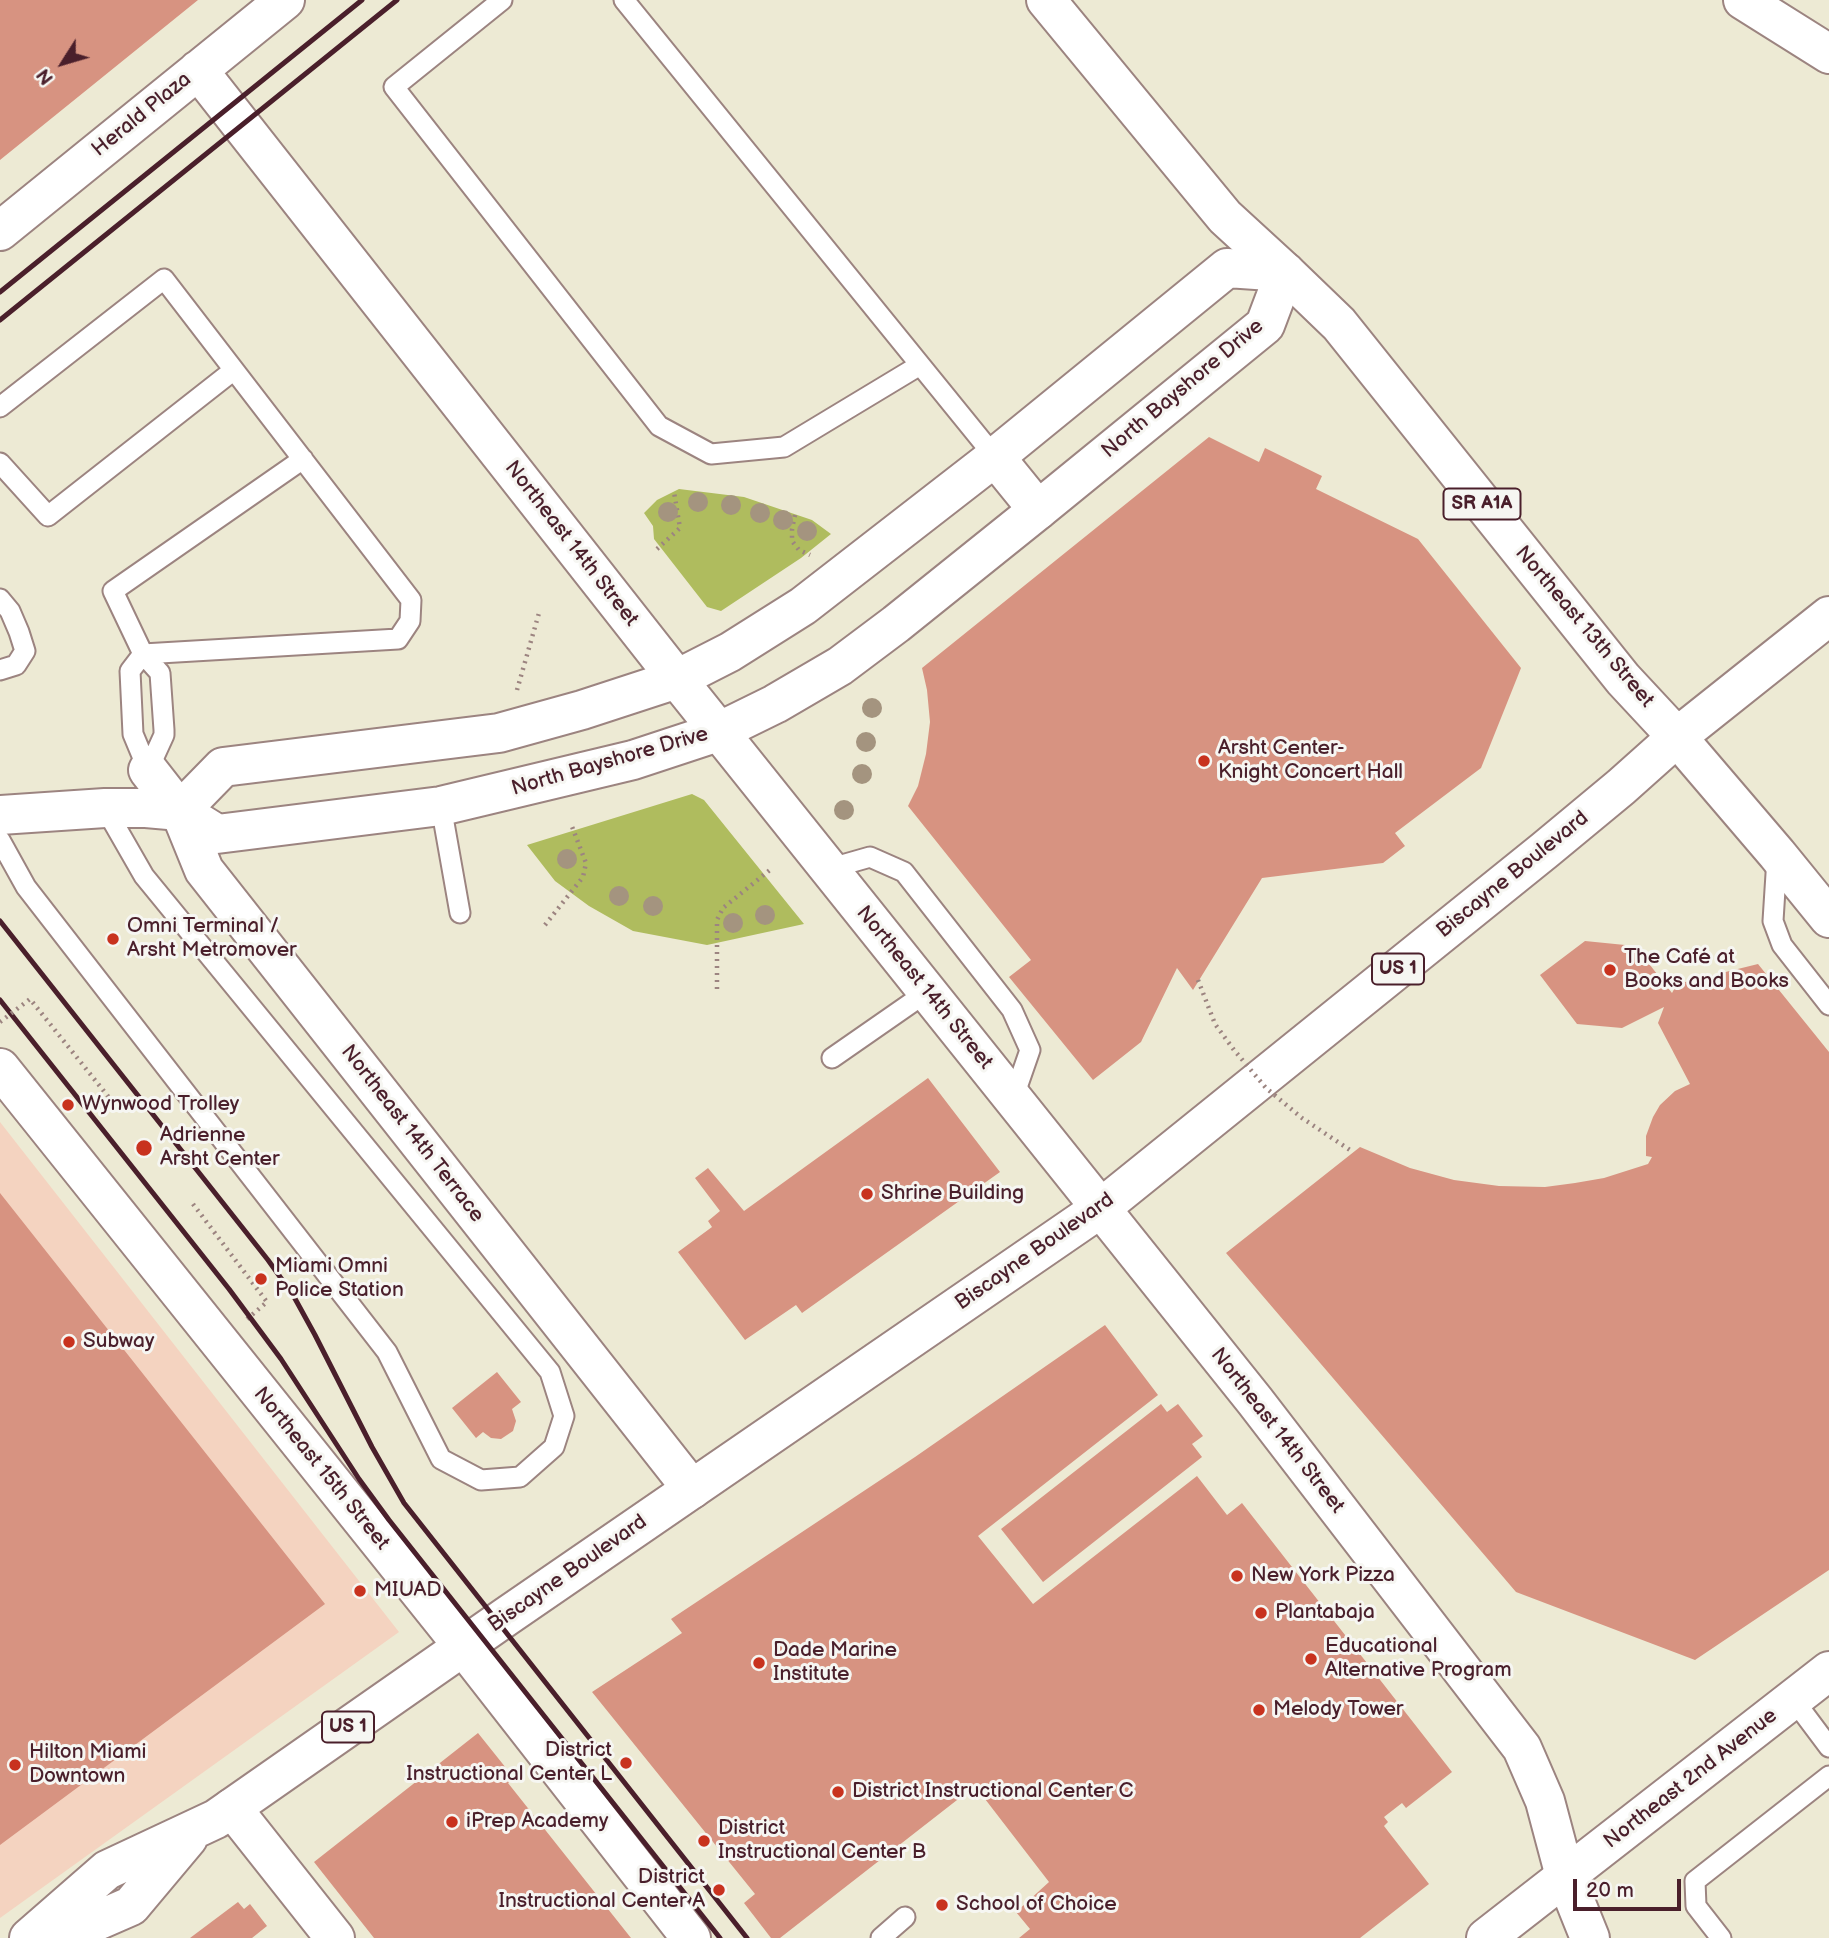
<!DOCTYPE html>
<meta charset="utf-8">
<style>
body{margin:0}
#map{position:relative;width:1829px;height:1938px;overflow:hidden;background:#edead4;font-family:"Balsamiq Sans",sans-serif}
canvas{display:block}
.north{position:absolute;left:28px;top:28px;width:70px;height:70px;-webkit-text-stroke:5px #f6f6f2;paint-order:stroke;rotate:233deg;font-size:19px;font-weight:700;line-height:28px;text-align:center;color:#4a1f2b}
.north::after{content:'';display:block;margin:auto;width:24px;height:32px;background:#4a1f2b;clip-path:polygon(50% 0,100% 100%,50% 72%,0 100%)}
.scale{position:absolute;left:1573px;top:1879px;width:108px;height:32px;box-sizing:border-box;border:4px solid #4a1f2b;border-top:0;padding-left:9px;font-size:21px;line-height:24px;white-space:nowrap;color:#4a1f2b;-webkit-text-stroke:5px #f6f6f2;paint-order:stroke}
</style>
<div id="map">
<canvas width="1829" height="1938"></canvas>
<div class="north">N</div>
<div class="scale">20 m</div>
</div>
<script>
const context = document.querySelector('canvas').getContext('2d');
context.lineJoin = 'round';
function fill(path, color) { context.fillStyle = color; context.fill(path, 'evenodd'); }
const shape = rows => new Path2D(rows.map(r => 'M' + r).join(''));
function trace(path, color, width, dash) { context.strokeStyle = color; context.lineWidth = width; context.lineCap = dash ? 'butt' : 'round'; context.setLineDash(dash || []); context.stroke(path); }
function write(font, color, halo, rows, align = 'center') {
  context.font = font + ' "Balsamiq Sans",sans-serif'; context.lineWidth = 6; context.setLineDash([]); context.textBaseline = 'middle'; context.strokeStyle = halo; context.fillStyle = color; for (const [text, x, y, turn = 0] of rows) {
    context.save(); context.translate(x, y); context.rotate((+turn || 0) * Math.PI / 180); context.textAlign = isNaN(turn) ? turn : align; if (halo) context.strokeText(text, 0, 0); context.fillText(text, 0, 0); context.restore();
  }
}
const built = shape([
 [0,1122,399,1632,0,1918]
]);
const green = shape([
 [679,489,744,497,812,520,831,534,801,558,721,611,707,607,654,539,653,526,644,513,657,500],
 [692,794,704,800,804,924,707,945,633,931,589,906,555,881,527,845]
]);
const building = shape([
 [0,0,198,0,0,160],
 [1209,437,1259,462,1265,448,1322,476,1316,489,1418,539,1521,668,1481,768,1395,833,1405,846,1383,863,1262,878,1193,990,1177,968,1141,1042,1093,1080,1009,977,1031,960,908,806,918,786,926,754,930,722,927,690,922,668],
 [1585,941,1635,946,1672,993,1677,984,1758,964,1829,1052,1829,1570,1695,1660,1516,1592,1226,1253,1360,1147,1410,1168,1454,1180,1499,1186,1545,1187,1575,1183,1604,1178,1648,1164,1652,1157,1646,1156,1646,1136,1653,1117,1660,1105,1675,1091,1690,1084,1658,1023,1664,1007,1622,1028,1577,1024,1540,975],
 [928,1078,1000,1172,802,1313,796,1305,745,1340,678,1252,712,1227,708,1221,720,1211,695,1178,708,1168,744,1211],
 [0,1193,325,1604,0,1845],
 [1105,1325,1158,1395,978,1536,1033,1604,1197,1476,1227,1515,1242,1503,1452,1772,1406,1808,1402,1803,1384,1817,1388,1822,1384,1826,1429,1884,1360,1938,1019,1938,1030,1929,1016,1912,1049,1882,975,1786,780,1938,771,1938,744,1903,755,1894,592,1692,682,1633,671,1619,915,1457],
 [497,1372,521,1402,512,1409,516,1421,513,1431,501,1439,491,1438,483,1432,476,1438,452,1408],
 [1161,1404,1167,1412,1178,1404,1203,1436,1192,1444,1202,1457,1043,1582,1001,1529],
 [478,1733,514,1778,508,1783,631,1938,374,1938,314,1862],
 [238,1902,244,1909,250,1904,267,1926,252,1938,190,1938]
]);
const path = shape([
 [795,515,792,529,792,541,799,550,810,555],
 [657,549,680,528,674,492],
 [517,690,539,613],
 [545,925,583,877,586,863,571,824],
 [717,989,717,920,723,908,771,869],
 [193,1204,267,1302,247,1319]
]);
const service = shape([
 [502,0,394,87,659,426,711,454,784,447,920,365],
 [624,0,995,457],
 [0,407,164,279,411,600,410,621,398,639,143,654,113,591,303,459],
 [0,463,48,516,234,370],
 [0,599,10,611,19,632,25,651,16,665,0,670],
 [143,654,160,673,164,730,164,735,148,770,133,734,130,671,143,654],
 [441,806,460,913],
 [0,840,26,887,387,1352,441,1459,481,1480,520,1477,554,1447,564,1416,550,1372,144,876,105,808],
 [1777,858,1773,921,1782,945,1829,1005],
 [828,869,870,857,904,872,1012,1010,1030,1050,1013,1099],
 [832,1058,927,992],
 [1793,1699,1829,1747],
 [881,1938,905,1917],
 [1721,1938,1696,1906,1695,1881,1829,1776]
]);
const minor = shape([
 [198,70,677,679],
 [0,231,285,0],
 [995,457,1038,510],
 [148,770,180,811,204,870,692,1489],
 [232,1808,335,1938]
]);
const tertiary = shape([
 [677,679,1255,1401,1522,1748,1545,1801,1565,1876,1590,1938],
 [1677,737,1777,854,1829,918],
 [0,815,105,808,146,808,180,811,217,834,441,806,633,760,718,732,775,704,840,666,896,624,1038,510,1265,325,1285,272,1227,268,995,457,803,606,730,652,677,679,582,710,499,733,223,767,180,811],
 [463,1646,691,1938]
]);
const secondary = shape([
 [0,1068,463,1646],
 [1486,1938,1829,1671]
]);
const primary = shape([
 [1285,272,1339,324,1623,679,1677,737],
 [29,1938,107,1870,216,1819,507,1616,1101,1208,1545,850,1621,787,1677,737,1829,616],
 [58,1938,131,1906,188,1838]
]);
const motorway = shape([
 [1046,0,1225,217,1285,272],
 [1743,0,1829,54]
]);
const rail = shape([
 [0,292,362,0],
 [0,320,397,0],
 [0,921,268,1260,293,1295,315,1335,372,1447,404,1503,747,1938],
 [0,1000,229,1289,281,1359,359,1479,389,1520,720,1938]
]);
const pathBridge = shape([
 [1198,980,1215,1024,1234,1050,1266,1088,1302,1118,1353,1152],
 [0,1022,30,999,111,1100]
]);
const trees = [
 [698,502],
 [731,505],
 [668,512],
 [760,513],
 [783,520],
 [807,531],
 [872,708],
 [866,742],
 [862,774],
 [844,810],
 [567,859],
 [619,896],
 [653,906],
 [765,915],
 [733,923]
];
const markers = [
 [1204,761,7,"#c8321e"],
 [113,939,7,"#c8321e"],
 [1610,970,7,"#c8321e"],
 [68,1105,7,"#c8321e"],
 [144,1148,9,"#c8321e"],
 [867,1194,7,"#c8321e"],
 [261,1279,7,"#c8321e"],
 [69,1342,7,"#c8321e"],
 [1237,1576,7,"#c8321e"],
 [360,1591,7,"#c8321e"],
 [1261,1613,7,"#c8321e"],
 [1311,1659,7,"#c8321e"],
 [759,1663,7,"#c8321e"],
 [1259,1710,7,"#c8321e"],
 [626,1763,7,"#c8321e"],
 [15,1765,7,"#c8321e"],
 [838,1792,7,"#c8321e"],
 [452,1822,7,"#c8321e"],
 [704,1841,7,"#c8321e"],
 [719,1890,7,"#c8321e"],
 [942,1905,7,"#c8321e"]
];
const shields = [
 [1482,504,77],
 [1398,969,52],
 [348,1727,52]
];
const shieldNames = [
 ["SR A1A",1482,504],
 ["US 1",1398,969],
 ["US 1",348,1727]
];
const streetNames = [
 ["Herald Plaza",142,115,-39],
 ["North Bayshore Drive",1183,389,-40],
 ["Northeast 14th Street",571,544,52],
 ["Northeast 13th Street",1584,627,50],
 ["North Bayshore Drive",610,762,-16],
 ["Biscayne Boulevard",1513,875,-39],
 ["Northeast 14th Street",924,988,51],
 ["Northeast 14th Terrace",412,1134,52],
 ["Biscayne Boulevard",1035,1252,-35],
 ["Northeast 14th Street",1277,1431,52],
 ["Northeast 15th Street",321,1469,51],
 ["Biscayne Boulevard",568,1574,-35],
 ["Northeast 2nd Avenue",1691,1779,-38]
];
const poiNames = [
 ["Arsht Center-",1218,749],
 ["Knight Concert Hall",1218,773],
 ["Omni Terminal /",127,927],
 ["Arsht Metromover",127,951],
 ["The Café at",1624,958],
 ["Books and Books",1624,982],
 ["Wynwood Trolley",82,1105],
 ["Adrienne",160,1136],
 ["Arsht Center",160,1160],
 ["Shrine Building",881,1194],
 ["Miami Omni",275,1267],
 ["Police Station",275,1291],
 ["Subway",83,1342],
 ["New York Pizza",1251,1576],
 ["MIUAD",374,1591],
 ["Plantabaja",1275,1613],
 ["Educational",1325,1647],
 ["Alternative Program",1325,1671],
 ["Dade Marine",773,1651],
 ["Institute",773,1675],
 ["Melody Tower",1273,1710],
 ["District",612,1751,"right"],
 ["Instructional Center L",612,1775,"right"],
 ["Hilton Miami",29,1753],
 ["Downtown",29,1777],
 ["District Instructional Center C",852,1792],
 ["iPrep Academy",466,1822],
 ["District",718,1829],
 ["Instructional Center B",718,1853],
 ["District",705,1878,"right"],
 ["Instructional Center A",705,1902,"right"],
 ["School of Choice",956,1905]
];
fill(built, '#f4d3c0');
fill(green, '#afbc5e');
fill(building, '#d79381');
trace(service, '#9c8480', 23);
trace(minor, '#9c8480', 42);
trace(tertiary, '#9c8480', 42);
trace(secondary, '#9c8480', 42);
trace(primary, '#9c8480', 42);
trace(motorway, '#9c8480', 42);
trace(path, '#9c8480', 4.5, [2, 5]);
trace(service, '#fff', 19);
trace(minor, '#fff', 38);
trace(tertiary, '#fff', 38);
trace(secondary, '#fff', 38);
trace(primary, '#fff', 38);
trace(motorway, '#fff', 38);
trace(rail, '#4a1f2b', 5);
trace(pathBridge, '#9c8480', 4.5, [2, 5]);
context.fillStyle = '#a4947f';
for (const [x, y] of trees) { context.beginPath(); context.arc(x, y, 10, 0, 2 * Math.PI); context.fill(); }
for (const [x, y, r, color] of markers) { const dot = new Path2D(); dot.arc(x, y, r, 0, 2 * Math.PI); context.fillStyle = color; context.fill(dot); trace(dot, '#f6f6f2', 2.5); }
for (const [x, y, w] of shields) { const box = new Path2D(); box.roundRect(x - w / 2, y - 15.5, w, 31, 5); context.fillStyle = '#f6f6f2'; context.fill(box); trace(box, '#4a1f2b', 2); }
write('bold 19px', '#4a1f2b', null, shieldNames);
write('21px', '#4a1f2b', '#f6f6f2', streetNames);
write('21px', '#4a1f2b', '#f6f6f2', poiNames, 'left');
</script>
